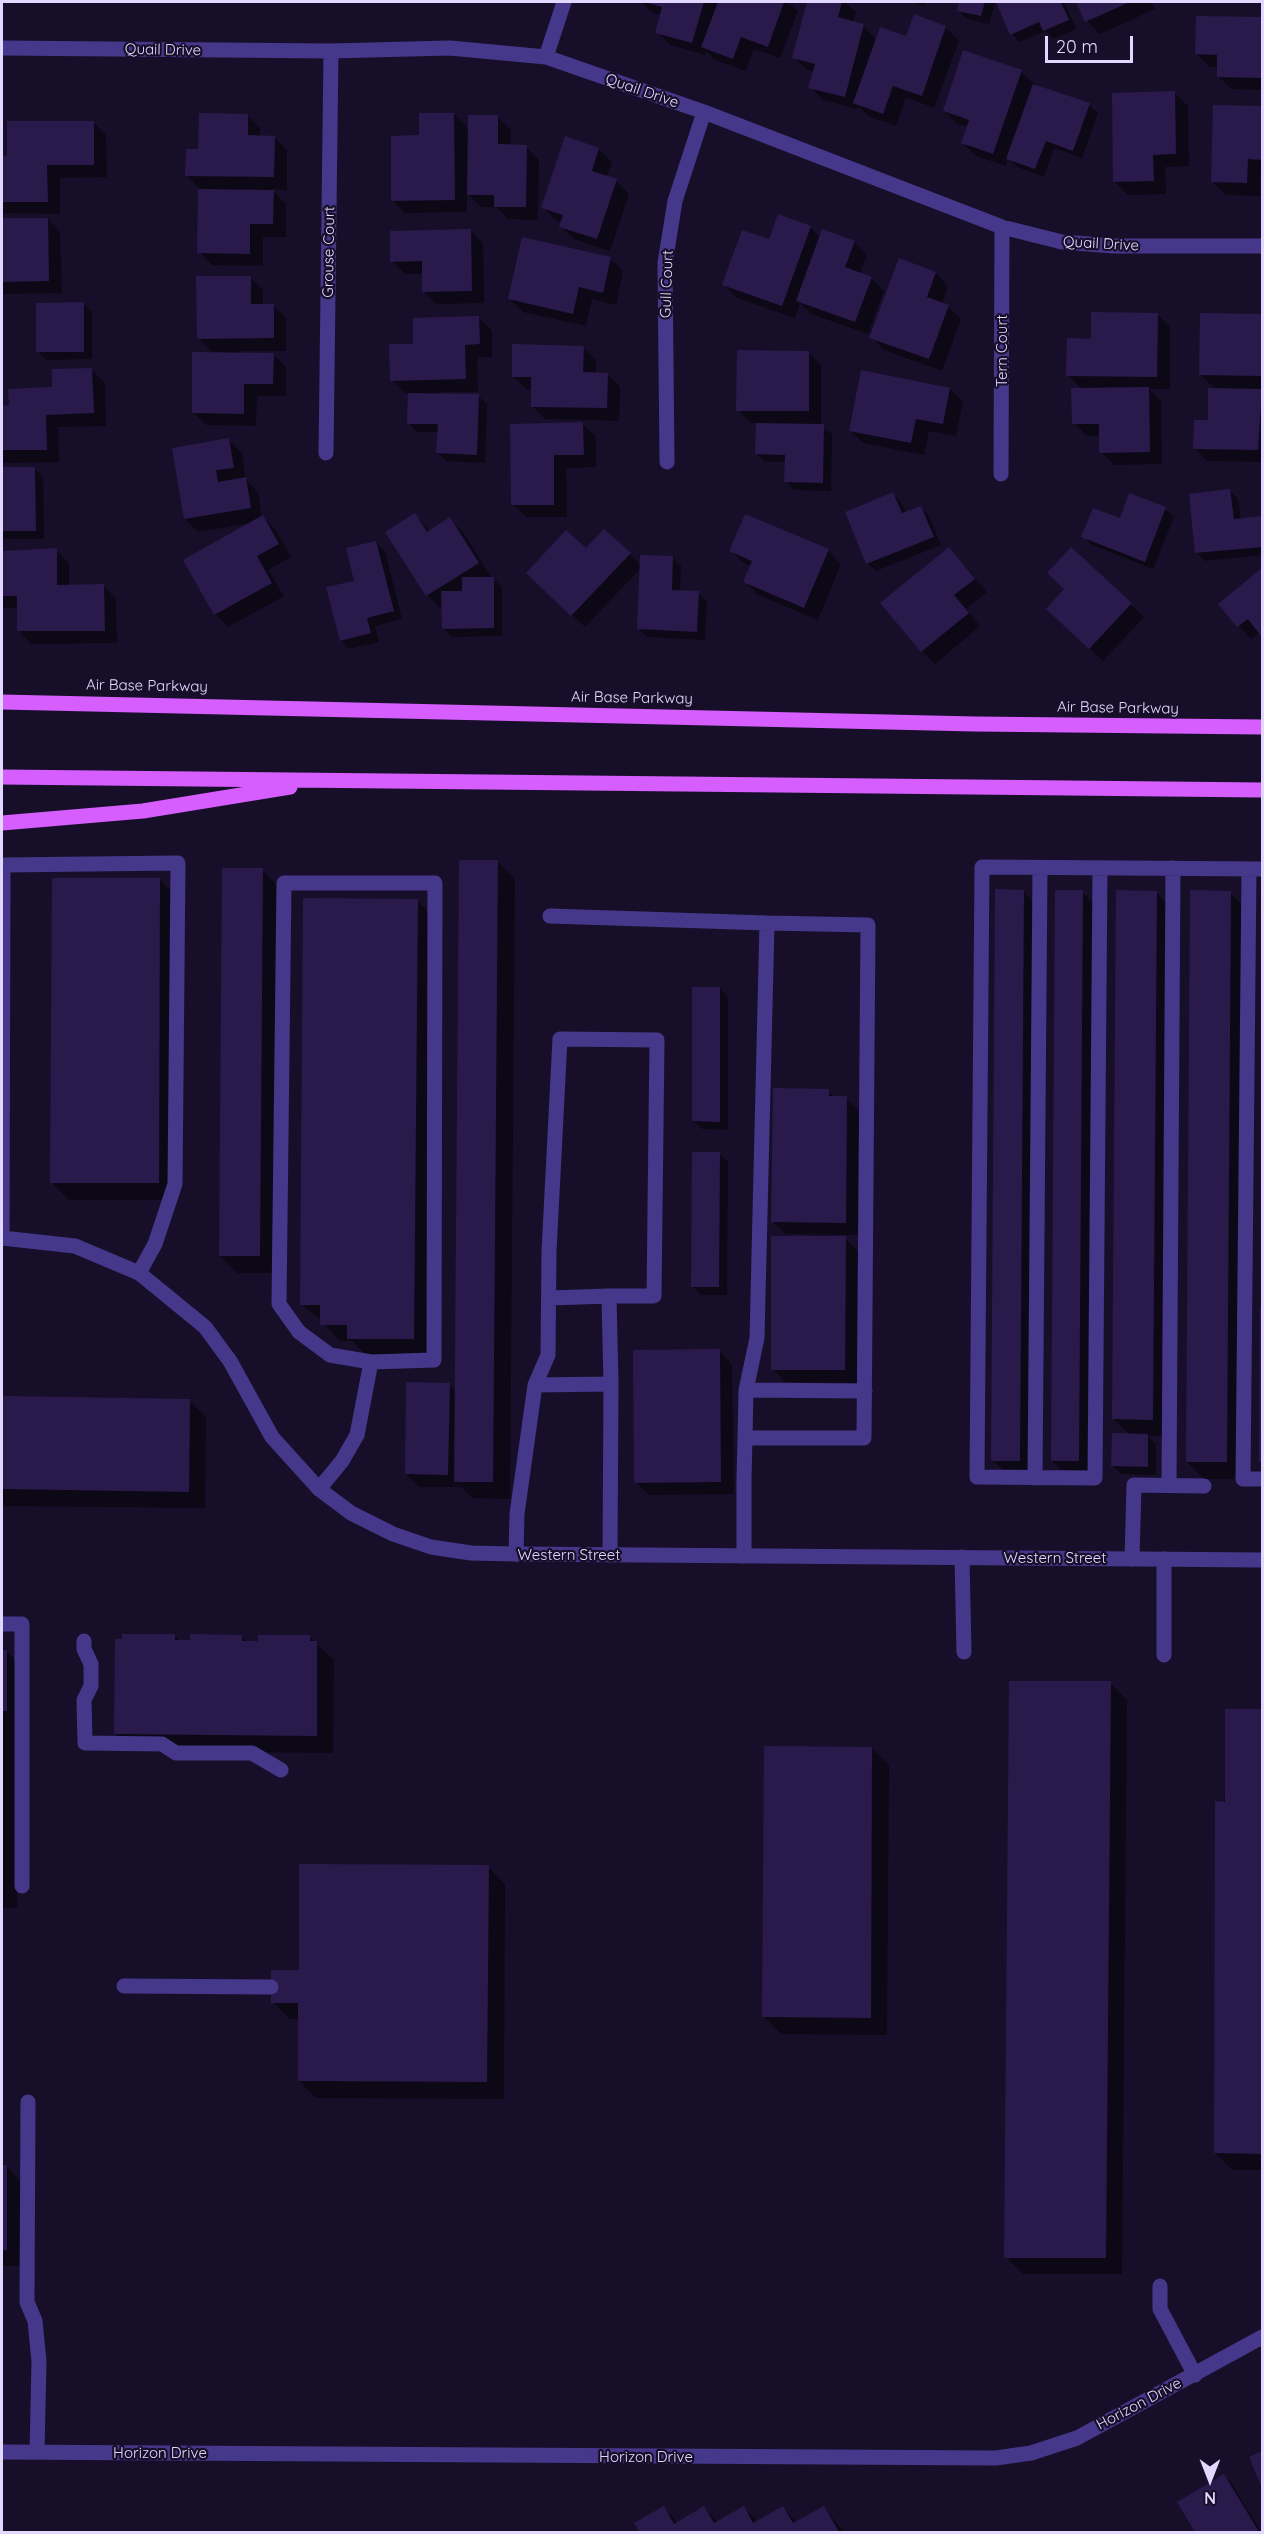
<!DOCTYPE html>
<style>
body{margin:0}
#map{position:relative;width:1264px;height:2534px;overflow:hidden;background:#170f29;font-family:Quicksand,sans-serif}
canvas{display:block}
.frame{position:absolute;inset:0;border:3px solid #e1d7ff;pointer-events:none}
.north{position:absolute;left:1180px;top:2450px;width:60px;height:60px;-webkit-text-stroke:4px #170f29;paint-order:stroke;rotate:180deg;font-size:16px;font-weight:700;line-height:24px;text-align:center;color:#e1d7ff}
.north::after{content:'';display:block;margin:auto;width:21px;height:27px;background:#e1d7ff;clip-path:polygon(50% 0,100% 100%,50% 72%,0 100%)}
.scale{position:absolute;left:1045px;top:36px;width:88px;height:27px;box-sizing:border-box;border:3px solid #e1d7ff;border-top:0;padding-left:8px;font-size:18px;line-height:21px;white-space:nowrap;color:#e1d7ff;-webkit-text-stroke:4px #170f29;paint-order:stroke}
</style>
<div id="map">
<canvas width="1264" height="2534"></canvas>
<div class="frame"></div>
<div class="north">N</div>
<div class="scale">20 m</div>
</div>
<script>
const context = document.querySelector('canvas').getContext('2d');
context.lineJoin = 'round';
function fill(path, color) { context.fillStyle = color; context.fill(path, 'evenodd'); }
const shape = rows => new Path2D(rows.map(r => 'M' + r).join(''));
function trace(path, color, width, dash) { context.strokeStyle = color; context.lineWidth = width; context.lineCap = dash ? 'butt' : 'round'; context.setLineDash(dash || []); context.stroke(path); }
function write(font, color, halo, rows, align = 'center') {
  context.font = font + ' Quicksand,sans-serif'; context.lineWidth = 4.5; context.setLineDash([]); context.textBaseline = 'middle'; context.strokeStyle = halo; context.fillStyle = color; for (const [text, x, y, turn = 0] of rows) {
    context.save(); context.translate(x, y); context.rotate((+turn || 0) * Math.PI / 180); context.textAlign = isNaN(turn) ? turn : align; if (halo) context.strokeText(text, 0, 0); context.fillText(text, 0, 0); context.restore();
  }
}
const shadow = shape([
 [641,2,788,2,798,11,780,58,754,49,746,71,715,60,706,51,705,55,670,45,657,32,662,15,653,13],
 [808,2,845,2,856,12,853,23,863,26,877,40,907,38,915,16,946,28,959,41,934,108,906,97,896,126,868,116,858,106,857,109,823,100,810,87,814,72,807,70,794,57],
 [913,2,926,2,924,6],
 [960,2,995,2,989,24,967,19,958,10],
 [998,2,1064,2,1076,29,1053,39,1046,31,1020,42,1012,34],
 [1078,2,1152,2,1155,9,1100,34,1087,21],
 [1198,17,1262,19,1262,90,1231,89,1218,76,1219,67,1210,67,1197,54],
 [1021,72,1034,84,1089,105,1098,113,1082,158,1054,148,1044,177,1017,167,1008,159,1006,166,976,156,963,143,968,127,957,124,944,111],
 [1175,93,1188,106,1189,166,1165,167,1166,194,1128,195,1115,182],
 [1214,107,1262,108,1262,171,1260,171,1260,196,1226,195,1213,182],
 [454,114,470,130,498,117,511,130,510,146,526,147,539,160,538,220,508,219,496,207,481,207,467,193,467,212,405,213,392,200,421,137],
 [247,115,260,128,260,137,274,137,287,150,287,190,271,189,286,204,286,237,263,237,263,266,212,265,199,252,199,188,187,176,200,151],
 [93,122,106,135,107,177,60,178,60,214,2,213,2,157,8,157],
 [599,149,612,162,606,177,616,181,629,194,610,251,574,239,561,226,562,223,556,220,543,208],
 [48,219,60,232,62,293,2,294,2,228],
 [810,227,821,238,854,242,867,255,860,274,871,278,884,291,868,334,811,314,800,303,795,318,737,298,724,285,770,241],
 [470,230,483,243,484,303,436,304,423,291,423,274,405,274,392,261],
 [610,258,623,271,616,305,592,299,586,326,523,312,510,299],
 [936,273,948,286,942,304,948,306,961,319,942,371,884,350,871,337],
 [250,277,263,290,263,305,273,305,286,318,286,351,241,351,241,354,273,354,286,367,286,396,257,396,256,426,206,425,193,412,213,353,199,339],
 [84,304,92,312,92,359,46,360,38,351],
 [1157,314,1170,327,1170,389,1149,389,1161,401,1162,464,1114,465,1101,452,1101,436,1087,436,1074,423,1082,389,1068,375,1092,340],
 [1201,315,1262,316,1262,462,1207,461,1194,448,1209,422,1215,389,1200,374],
 [479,318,492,331,492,357,477,357,478,392,441,392,441,395,478,396,487,404,485,463,446,461,438,453,439,432,417,432,409,423,410,393,405,393,392,380,415,345],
 [583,347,596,360,596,374,607,374,620,387,619,421,545,419,532,406,533,389,526,389,513,376],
 [808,352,821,365,821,426,832,434,831,491,794,490,786,481,786,462,765,462,757,454,758,423,750,423,738,410],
 [92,370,105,383,106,426,58,427,59,462,2,463,2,407,10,407],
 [950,389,963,402,956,436,929,431,924,455,863,443,850,431],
 [583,424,596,437,596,467,566,468,567,517,526,517,513,504,511,425],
 [229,440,242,453,246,480,258,492,262,516,276,530,291,557,268,570,284,596,228,627,215,614,251,523,198,532,185,519],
 [2,469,35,469,43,477,44,539,2,539],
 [1230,491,1238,499,1241,520,1262,517,1262,555,1205,561,1197,553],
 [893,494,901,502,906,513,920,507,929,516,941,545,876,571,867,563],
 [1130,495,1165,509,1174,517,1153,569,1092,545,1083,536,1120,520],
 [415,515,430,532,450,519,463,532,492,578,502,587,502,636,452,637,443,628,443,606,440,608,427,595,387,532],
 [376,543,385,551,402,619,375,626,379,642,349,649,341,640,356,582],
 [949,549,987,592,966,609,980,626,935,664,922,651],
 [1071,549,1144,617,1103,661,1061,622],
 [56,550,69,563,69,586,104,586,116,599,117,643,31,644,19,631,18,608,2,608,2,552],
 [586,551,630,554,641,565,672,557,681,566,680,592,698,593,707,601,705,640,647,637,639,629,641,568,585,627,540,585],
 [731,551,828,551,841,564,818,620,758,595,745,582,751,567,744,563],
 [1262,570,1262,635,1260,632,1251,639,1220,604],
 [498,862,515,879,510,1499,472,1498,461,1487,419,1487,406,1474,449,1384,456,1391],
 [262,870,279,887,276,1273,237,1273,220,1256],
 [160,880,177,897,175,1200,69,1200,52,1183],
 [1023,891,1040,909,1036,1477,1010,1477,993,1460],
 [1082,892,1099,909,1096,1478,1069,1478,1052,1461],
 [1156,892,1173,910,1170,1436,1148,1436,1156,1444,1156,1475,1121,1474,1113,1466,1130,1435,1113,1418],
 [1230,892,1247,910,1243,1479,1204,1479,1187,1462],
 [417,901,435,918,431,1356,366,1355,352,1341,339,1341,322,1321,301,1304],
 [720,988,728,997,728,1130,702,1129,693,1121],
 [828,1090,835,1098,846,1098,859,1111,858,1235,786,1234,773,1222],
 [719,1154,728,1162,727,1295,701,1295,692,1286],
 [1262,1231,1262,1464,1261,1462],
 [845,1238,858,1251,857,1383,785,1382,772,1369],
 [719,1351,732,1364,734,1494,649,1495,636,1482],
 [2,1398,189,1400,206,1417,205,1508,4,1506,2,1503],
 [175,1636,180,1641,241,1636,247,1642,309,1637,334,1660,333,1753,133,1751,116,1734,124,1641],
 [2,1651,7,1652,24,1669,18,1728,17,1908,2,1908],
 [1110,1683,1127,1700,1122,2274,1023,2274,1006,2257],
 [1227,1710,1262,1710,1262,2170,1232,2170,1215,2153],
 [872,1748,889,1765,887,2035,781,2034,764,2017],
 [488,1867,505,1884,504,2099,316,2098,299,2081,300,2019,290,2019,273,2002,300,1972],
 [2,2166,6,2166,23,2183,23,2266,2,2266],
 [1224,2476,1232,2484,1261,2532,1197,2532,1179,2502],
 [664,2508,678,2523,704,2508,718,2522,744,2508,758,2522,783,2508,797,2522,823,2508,845,2532,642,2532,636,2524]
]);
const building = shape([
 [644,2,704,2,692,43,655,33,662,7],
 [718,2,784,2,768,47,741,37,733,59,701,47],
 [807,2,842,2,838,17,864,24,845,97,808,88,815,64,792,58],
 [959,2,985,2,981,16,957,11],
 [996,2,1061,2,1069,20,1043,31,1039,22,1010,35],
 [1076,2,1130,2,1085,22],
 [914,14,946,26,922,96,893,86,883,114,853,103,880,27,906,36],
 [1196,16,1262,17,1262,78,1217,77,1217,55,1195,54],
 [963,50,1022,70,993,154,961,143,969,120,943,111],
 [1033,84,1090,103,1073,151,1046,141,1035,169,1006,159],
 [1175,91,1176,154,1153,155,1154,181,1113,182,1112,93],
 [1213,105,1262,106,1262,160,1248,159,1247,183,1211,182],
 [199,113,248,114,248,135,275,136,274,177,185,176,186,149,198,149],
 [419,113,454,113,455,200,391,201,391,136,419,135],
 [468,115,498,115,498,144,527,145,526,207,494,207,494,195,467,195],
 [7,121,94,121,94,165,47,165,48,202,3,202,2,156,7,156],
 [565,136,599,148,592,171,617,179,597,239,559,227,563,215,541,208],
 [198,189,274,190,273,224,250,224,250,254,197,253],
 [778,214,811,226,782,306,722,285,742,230,769,239],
 [2,218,48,218,49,281,2,282],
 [471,229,472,291,422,292,422,261,390,262,390,231],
 [822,229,855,241,845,267,872,277,855,322,796,301],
 [522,237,611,257,603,293,579,287,573,314,508,299],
 [899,258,936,272,927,297,949,305,929,359,869,338],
 [196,276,251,276,251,304,274,304,274,338,197,339],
 [84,302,84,352,36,352,36,303],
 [1091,312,1158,313,1157,377,1066,376,1067,338,1091,339],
 [1200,313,1262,314,1262,376,1199,375],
 [479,316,480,344,465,345,466,379,390,381,389,344,413,344,413,318],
 [512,344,584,346,583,372,608,373,607,408,531,407,531,377,512,377],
 [737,350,809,351,809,411,736,411],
 [192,352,274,353,273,384,244,384,244,414,192,413],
 [92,368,94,413,46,415,47,450,2,450,2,406,9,405,8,389,52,387,52,369],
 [861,370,950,388,943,424,916,419,911,443,849,431],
 [1149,387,1150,452,1099,453,1099,424,1072,424,1071,388],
 [1208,388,1262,389,1258,450,1193,449,1194,420,1208,420],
 [408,393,479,394,477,455,436,453,438,424,407,424],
 [583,422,584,455,554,455,554,505,511,505,510,424],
 [756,423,824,424,823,483,784,482,785,455,755,454],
 [229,438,234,468,216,470,218,482,246,477,251,508,184,519,172,448],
 [2,467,35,467,36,531,2,531],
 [1230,489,1234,519,1262,516,1262,547,1195,553,1189,494],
 [893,492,902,513,921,506,934,537,866,564,845,512],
 [1129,493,1166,507,1145,562,1081,537,1093,508,1120,518],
 [415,513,427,532,450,517,479,563,426,596,385,532],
 [745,514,829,549,804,608,743,582,752,561,729,551],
 [263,515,279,544,257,556,272,583,214,615,183,560],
 [604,529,631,553,571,616,526,573,566,530,586,548],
 [376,541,394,611,367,618,371,633,340,641,326,587,354,581,346,548],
 [949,547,975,579,954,595,969,613,921,652,880,603],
 [1071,547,1132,603,1089,649,1046,609,1064,589,1047,573],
 [57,548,57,585,104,584,105,631,17,631,17,596,2,596,2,551],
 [640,555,673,556,672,590,699,591,697,632,637,629],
 [1262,568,1262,637,1248,619,1237,627,1218,604],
 [462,577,494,577,494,628,442,629,441,591,462,591],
 [459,860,498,860,493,1482,454,1482],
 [222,868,263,868,260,1256,219,1256],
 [52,878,160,878,159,1183,50,1183],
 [995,889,1024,890,1020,1461,991,1461],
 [1055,890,1083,890,1079,1461,1051,1461],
 [1116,890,1157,891,1153,1420,1112,1419],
 [1190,890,1231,891,1227,1462,1186,1462],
 [303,898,418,899,414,1339,347,1339,347,1325,320,1325,320,1305,300,1305],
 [692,987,720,987,720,1122,692,1121],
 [773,1088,829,1089,829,1096,847,1096,846,1223,771,1222],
 [692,1152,720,1152,719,1287,691,1287],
 [771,1236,846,1236,845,1370,771,1370],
 [1260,1307,1262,1307,1262,1462,1259,1462],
 [720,1349,721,1482,634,1483,633,1350],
 [406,1382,450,1383,448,1475,405,1474],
 [2,1396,190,1399,189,1492,2,1489],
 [1112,1433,1148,1434,1148,1467,1111,1466],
 [122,1634,175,1634,175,1640,190,1640,190,1634,242,1635,242,1641,258,1641,258,1635,310,1635,310,1641,317,1641,317,1736,114,1734,115,1639,122,1639],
 [2,1650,7,1650,7,1711,2,1711],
 [1009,1681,1111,1681,1106,2258,1004,2258],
 [1225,1709,1262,1709,1262,2154,1214,2153,1215,1801,1225,1802],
 [764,1746,872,1747,871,2018,762,2017],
 [299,1864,489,1865,487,2082,298,2081,298,2003,271,2003,271,1970,299,1970],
 [2,2165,7,2165,7,2250,2,2250],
 [1262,2451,1262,2488,1249,2457],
 [1224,2474,1259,2532,1195,2532,1177,2502],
 [664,2506,674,2524,704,2506,714,2523,744,2506,753,2523,783,2506,793,2523,824,2506,839,2532,640,2532,634,2523]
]);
const lane = shape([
 [1100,868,1095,1478,977,1477,982,867,1262,869],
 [1249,869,1243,1479,1262,1479],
 [284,883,435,883,434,1360,371,1362,330,1355,299,1332,279,1304,284,883],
 [550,916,767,923],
 [2,1238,3,865,178,863,175,1184,155,1244,139,1273],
 [550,1298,609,1296],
 [535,1385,548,1355,549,1251,560,1039,657,1040,654,1296,609,1296,611,1384],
 [746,1390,865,1391],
 [1035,1478,1040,868],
 [1169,1485,1173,868],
 [319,1489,342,1461,357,1435,371,1362],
 [516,1554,517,1514,535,1385,611,1384,610,1555],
 [744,1556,744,1479,745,1438,746,1390,757,1338,767,923,868,925,864,1438,745,1438],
 [962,1557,964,1652],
 [1132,1559,1134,1485,1204,1486],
 [1164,1559,1164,1655],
 [2,1624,22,1624,22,1886],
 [84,1641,84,1649,91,1664,91,1686,84,1700,85,1743,162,1744,176,1753,252,1753,281,1770],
 [124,1986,271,1987],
 [28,2102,27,2302,35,2321,39,2361,37,2452],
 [1160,2286,1160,2309,1195,2375]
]);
const street = shape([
 [2,48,331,51,450,48,546,57,704,112,1002,227,1062,242,1114,246,1262,246],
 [546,57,564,2],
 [326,453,331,51],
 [667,462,665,263,675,201,704,112],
 [1001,474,1002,227],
 [2,1238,75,1246,139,1273,205,1327,230,1361,272,1437,319,1489,351,1513,393,1534,431,1547,471,1553,516,1554,1262,1560],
 [2,2452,996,2458,1031,2453,1077,2438,1262,2337]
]);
const primary = shape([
 [2,702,975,724,1262,727],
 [2,777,1262,790],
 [2,823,143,811,290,787]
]);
const streetNames = [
 ["Quail Drive",163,50,1],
 ["Quail Drive",642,91,19],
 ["Quail Drive",1101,244,3],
 ["Grouse Court",329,252,-89],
 ["Gull Court",667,284,-88],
 ["Tern Court",1002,351,-90],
 ["Air Base Parkway",147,686,1],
 ["Air Base Parkway",632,698,1],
 ["Air Base Parkway",1118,708,1],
 ["Western Street",569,1555],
 ["Western Street",1055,1558],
 ["Horizon Drive",1139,2404,-28],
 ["Horizon Drive",160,2453],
 ["Horizon Drive",646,2457]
];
fill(shadow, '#0007');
fill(building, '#2a1a4b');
trace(lane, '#45388a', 15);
trace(street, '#45388a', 15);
trace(primary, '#d65eff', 15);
write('15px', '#e1d7ff', '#170f29', streetNames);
</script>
